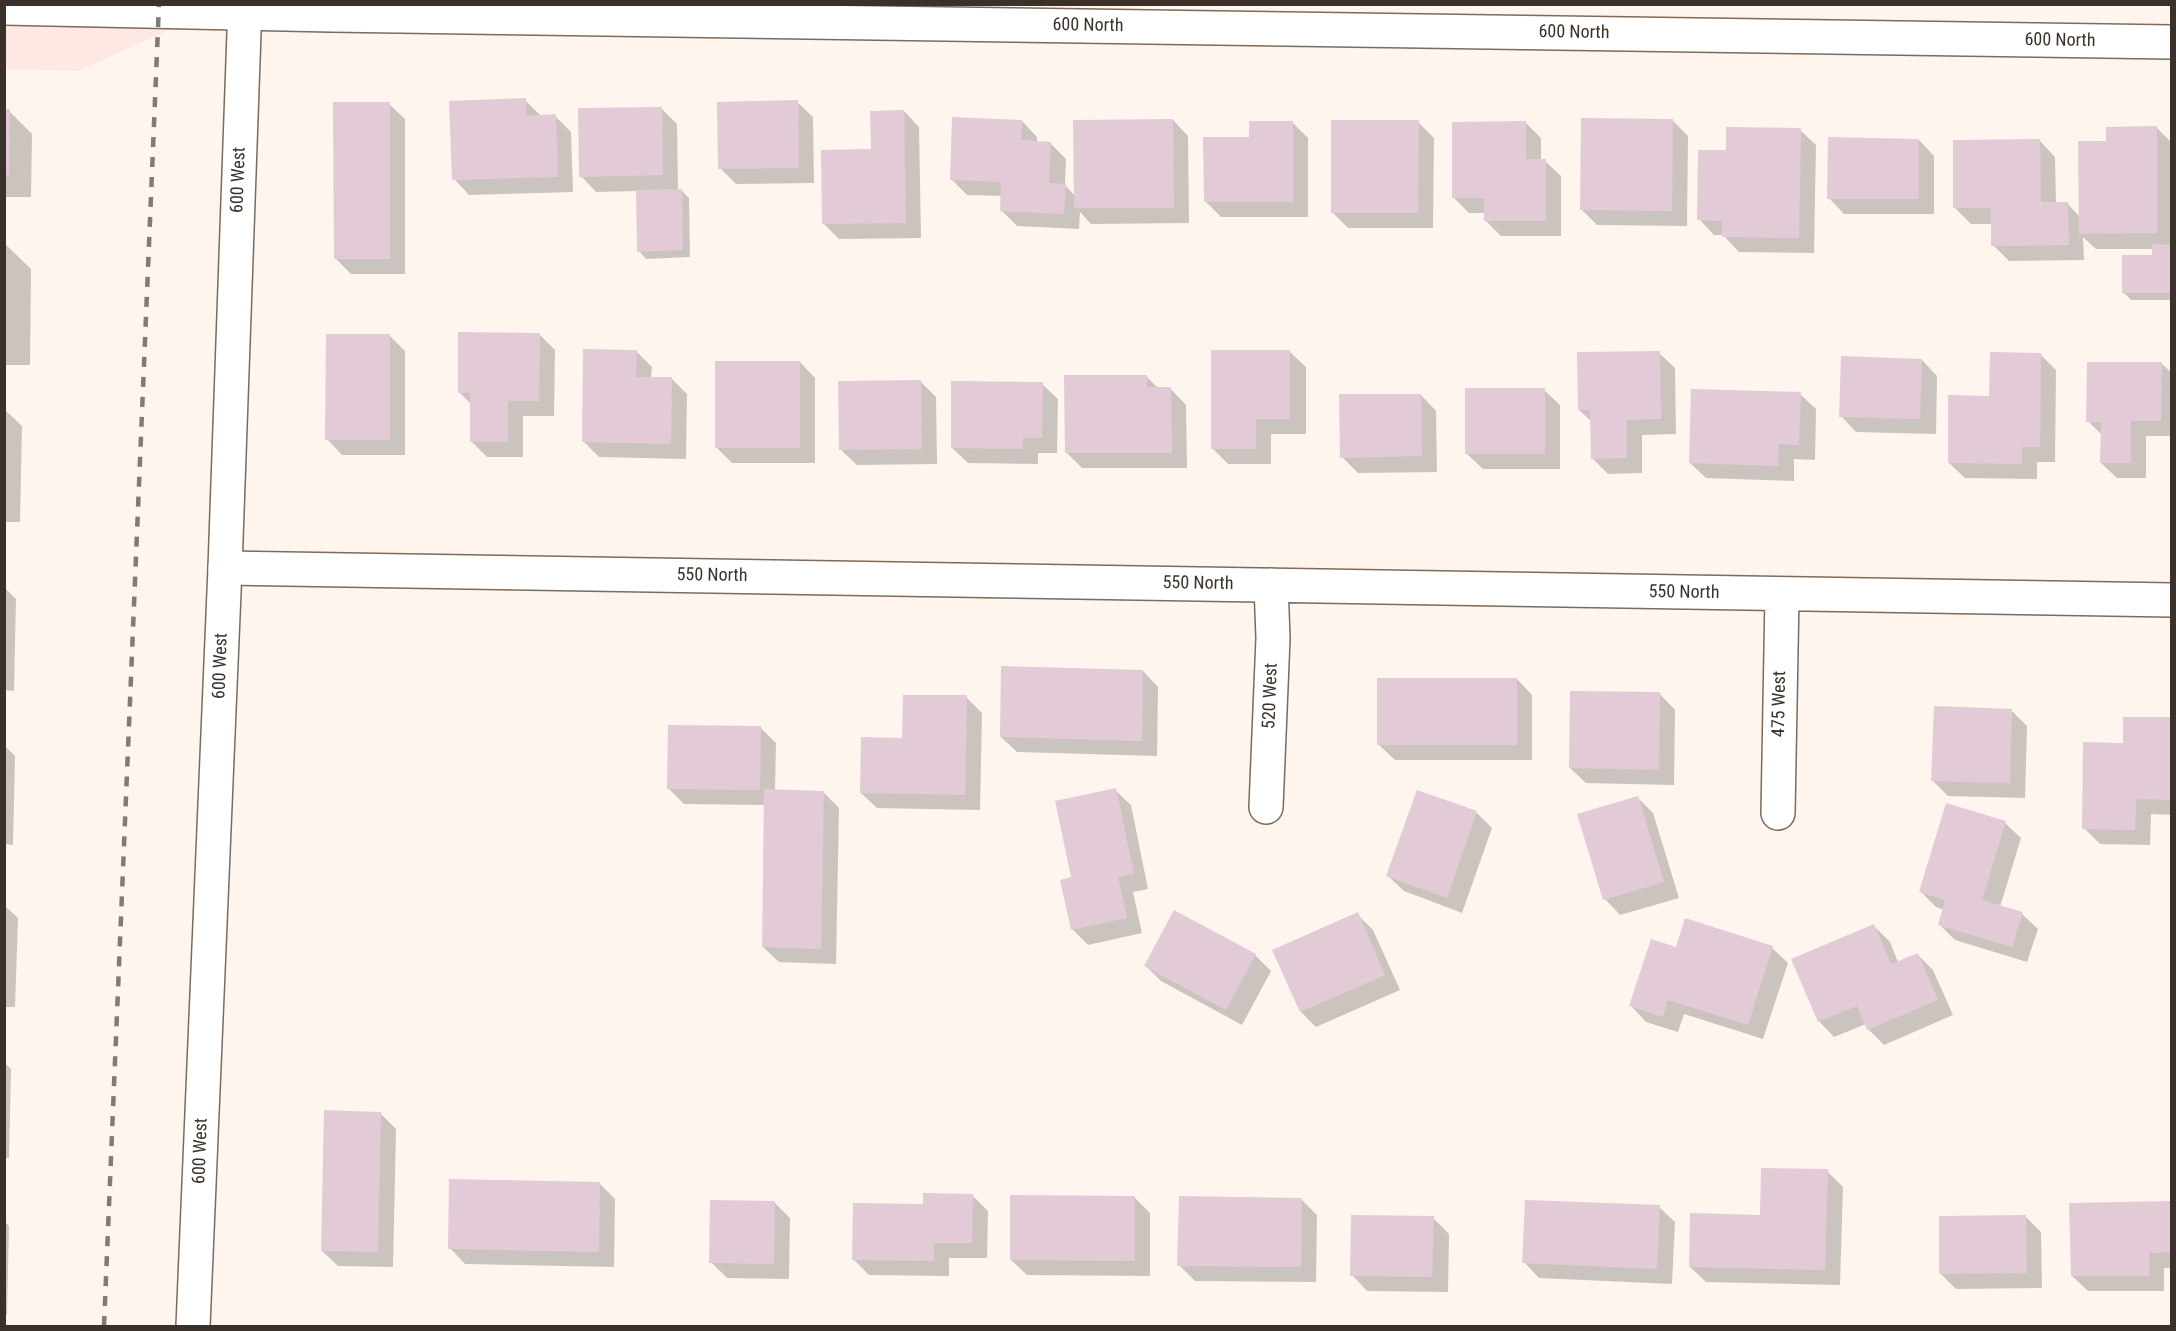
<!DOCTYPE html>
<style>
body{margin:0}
#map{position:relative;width:2176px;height:1331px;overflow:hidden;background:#fef5ee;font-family:"Roboto Condensed",sans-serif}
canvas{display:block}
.frame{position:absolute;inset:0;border:6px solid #39312a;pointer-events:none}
</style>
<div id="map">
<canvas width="2176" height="1331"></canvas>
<div class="frame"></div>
</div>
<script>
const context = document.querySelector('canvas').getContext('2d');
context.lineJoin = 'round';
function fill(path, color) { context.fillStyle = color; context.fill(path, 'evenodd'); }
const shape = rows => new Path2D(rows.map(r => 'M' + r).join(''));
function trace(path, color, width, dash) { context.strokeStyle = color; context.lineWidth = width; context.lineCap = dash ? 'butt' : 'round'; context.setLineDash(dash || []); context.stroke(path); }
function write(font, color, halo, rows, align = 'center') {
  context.font = font + ' "Roboto Condensed",sans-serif'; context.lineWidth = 4.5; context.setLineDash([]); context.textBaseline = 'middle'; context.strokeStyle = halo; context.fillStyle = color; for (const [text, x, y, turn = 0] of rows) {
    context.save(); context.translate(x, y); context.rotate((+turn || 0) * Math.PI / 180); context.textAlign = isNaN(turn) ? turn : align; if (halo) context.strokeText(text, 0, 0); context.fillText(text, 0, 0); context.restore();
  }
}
const commercial = shape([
 [5,5,225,5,78,71,5,69]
]);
const shadow = shape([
 [525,100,541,116,555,116,571,132,573,192,469,195,454,179],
 [797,102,813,117,814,183,736,184,720,168],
 [389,104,405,119,405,274,351,274,335,258],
 [661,108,677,124,678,190,681,190,689,198,690,257,646,259,639,251,637,191,596,192,581,176],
 [4,111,9,111,32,134,31,197,4,197],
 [904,111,919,127,921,238,839,239,823,223],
 [1173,120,1188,136,1189,223,1091,224,1080,212,1079,229,1017,226,1001,210,1002,196,967,195,951,179,1022,121,1037,137,1037,143,1050,143,1066,159,1065,185,1075,196],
 [1672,120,1688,136,1687,226,1597,225,1581,209],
 [1418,122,1434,138,1433,228,1348,228,1332,212],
 [1293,123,1308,138,1308,217,1221,217,1205,201],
 [1526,123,1541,138,1541,161,1545,161,1561,176,1561,236,1501,236,1485,220,1485,213,1469,213,1453,197],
 [2156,127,2172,143,2172,300,2131,300,2123,292,2154,257,2154,249,2096,249,2083,237,2084,260,2009,261,1993,245,1993,224,1971,224,1955,208,2040,141,2055,157,2056,204,2068,204,2080,217,2107,142],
 [1800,130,1816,145,1814,253,1739,252,1723,235,1714,235,1699,219,1727,152],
 [1919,140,1934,156,1934,214,1844,214,1829,198],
 [4,243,31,269,30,365,4,365],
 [539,334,555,350,554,416,523,416,523,457,487,457,471,441,472,405,459,392],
 [389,335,405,351,405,455,342,455,327,439],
 [636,351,652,367,651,378,671,378,687,394,686,459,599,457,583,441],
 [1290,352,1306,367,1306,434,1271,434,1271,464,1228,464,1212,448],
 [1659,353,1675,368,1676,434,1642,435,1642,473,1608,474,1592,458,1592,422,1579,410],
 [2040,354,2056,370,2055,462,2037,462,2037,479,1965,478,1949,463,1991,397],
 [1922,360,1937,376,1936,434,1856,432,1841,416],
 [800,362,815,378,815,463,732,463,717,448],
 [2161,363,2172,373,2172,436,2146,436,2146,478,2117,478,2101,463,2102,435,2088,421],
 [1147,377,1159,389,1171,389,1186,405,1187,468,1082,468,1066,452],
 [920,381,936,397,937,464,857,465,841,450],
 [1042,384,1058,399,1057,453,1038,453,1038,464,968,463,952,448],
 [1544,390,1560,405,1560,469,1483,469,1467,454],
 [1800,394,1816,409,1815,460,1794,459,1794,481,1706,478,1690,463],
 [1421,395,1436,411,1437,472,1358,473,1342,457],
 [4,409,22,426,20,522,4,522],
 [4,587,16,599,14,691,4,690],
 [1143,671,1158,687,1157,756,1017,752,1001,737],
 [1517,679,1532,695,1532,760,1395,760,1379,745],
 [1660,694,1675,710,1674,785,1586,783,1570,768],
 [966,697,982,713,980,810,877,808,861,793],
 [2012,711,2027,726,2025,798,1948,796,1933,781],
 [2172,719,2172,815,2151,814,2150,845,2100,844,2084,828,2124,745],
 [760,727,776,743,775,791,823,792,839,808,836,964,779,962,763,947,766,805,684,804,669,789],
 [4,745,15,756,13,845,4,844],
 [1115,790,1131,805,1148,889,1133,892,1142,933,1088,945,1072,929,1073,879],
 [1418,792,1477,813,1492,828,1462,913,1404,891,1388,876],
 [1637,797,1653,813,1679,898,1620,915,1605,899],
 [2005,823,2021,838,2000,907,2022,914,2038,929,2027,962,1955,940,1940,925,1944,910,1936,907,1920,891],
 [4,905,18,918,15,1007,4,1007],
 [1357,914,1373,930,1400,990,1316,1027,1301,1012],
 [1874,926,1890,942,1898,962,1917,954,1933,970,1953,1015,1884,1045,1868,1029,1866,1024,1834,1037,1819,1021],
 [1772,948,1788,963,1763,1039,1684,1014,1678,1032,1646,1022,1631,1006,1677,949],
 [1255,955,1271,971,1242,1025,1161,981,1146,966],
 [4,1062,11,1069,9,1158,4,1158],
 [380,1113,396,1129,393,1267,338,1266,322,1251],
 [1827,1171,1843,1187,1840,1285,1706,1282,1690,1267],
 [599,1183,615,1199,614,1267,465,1264,450,1248],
 [972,1195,988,1211,987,1258,949,1258,949,1276,869,1275,853,1259,924,1206],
 [1135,1198,1150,1213,1150,1276,1027,1275,1011,1260],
 [1302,1200,1317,1215,1316,1282,1195,1281,1179,1265],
 [774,1202,790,1218,789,1279,727,1278,711,1262],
 [2172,1202,2172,1268,2164,1268,2164,1291,2088,1291,2072,1276],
 [1659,1207,1675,1222,1672,1284,1539,1278,1524,1262],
 [2025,1216,2041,1232,2042,1288,1956,1289,1941,1274],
 [1433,1218,1449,1234,1448,1292,1367,1291,1352,1275],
 [4,1221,9,1226,7,1315,4,1315]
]);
const building = shape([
 [526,98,526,116,556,114,558,177,452,180,449,101],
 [798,100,799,168,718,169,717,102],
 [333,102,390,102,390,259,334,259],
 [662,107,663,175,579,177,578,108],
 [4,109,10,109,9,175,4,175],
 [904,110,906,223,822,224,821,150,871,149,870,111],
 [952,117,1022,120,1021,140,1051,142,1049,183,1066,184,1064,214,1000,211,1001,182,950,180],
 [1581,118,1673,119,1672,211,1580,210],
 [1173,119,1174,208,1074,208,1073,120],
 [1331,120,1419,120,1418,213,1331,213],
 [1249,121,1293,121,1293,202,1204,202,1203,137,1249,137],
 [1526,121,1526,159,1546,159,1546,221,1484,221,1484,198,1452,198,1452,122],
 [2157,126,2157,233,2079,234,2078,141,2106,141,2106,127],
 [1726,127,1801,128,1799,238,1722,237,1722,221,1697,220,1698,150,1726,150],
 [1828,137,1919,139,1919,199,1827,199],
 [2040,139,2041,202,2068,202,2069,245,1991,246,1991,208,1953,208,1953,140],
 [682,189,683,250,637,252,636,190],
 [2152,244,2172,245,2172,293,2122,293,2122,255,2152,255],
 [458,332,540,333,539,401,508,401,508,442,470,442,470,393,458,393],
 [326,334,390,334,390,440,325,440],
 [583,349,637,350,636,377,672,377,671,444,582,442],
 [1211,350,1290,350,1290,419,1256,419,1256,449,1211,449],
 [1660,351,1661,419,1627,420,1627,458,1591,459,1590,410,1578,410,1577,352],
 [1990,352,2041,353,2040,447,2022,447,2022,464,1948,463,1948,395,1989,396],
 [1841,356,1922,359,1920,419,1839,417],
 [715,361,800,361,800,448,715,448],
 [2087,362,2162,362,2161,421,2131,421,2131,463,2100,463,2101,422,2086,422],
 [1064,375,1147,375,1147,387,1171,387,1172,453,1065,453],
 [921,380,922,449,839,450,838,381],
 [951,381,1043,382,1042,438,1023,438,1023,449,951,448],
 [1465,388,1545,388,1545,454,1465,454],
 [1691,389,1801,392,1799,445,1779,444,1778,466,1689,463],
 [1339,394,1421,394,1422,456,1340,458],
 [1001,666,1143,670,1142,741,1000,737],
 [1377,678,1517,678,1517,745,1377,745],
 [1570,691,1660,692,1659,770,1569,768],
 [903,695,967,695,965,795,860,793,861,737,902,738],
 [1934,706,2012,709,2010,783,1931,781],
 [2123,717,2172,717,2172,800,2136,799,2135,830,2082,829,2083,742,2123,743],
 [668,725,761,726,760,790,667,789],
 [1116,788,1134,874,1118,877,1127,918,1071,930,1060,880,1071,877,1055,801],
 [764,789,824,791,821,949,762,947],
 [1417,790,1477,811,1447,898,1386,876],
 [1638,796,1664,882,1603,900,1577,814],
 [1946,803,2006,821,1982,900,2023,912,2012,947,1938,925,1945,900,1919,892],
 [1174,910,1256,954,1226,1010,1144,966],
 [1358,912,1385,975,1300,1012,1272,950],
 [1685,918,1773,946,1748,1025,1668,1000,1663,1017,1629,1006,1651,939,1676,947],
 [1874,924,1891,964,1918,953,1938,1000,1867,1030,1857,1006,1818,1022,1791,959],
 [324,1110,381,1112,378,1252,321,1251],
 [1761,1168,1828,1169,1825,1270,1689,1267,1690,1213,1760,1215],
 [449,1179,600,1182,599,1252,448,1249],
 [923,1193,973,1194,972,1243,934,1243,934,1261,852,1260,853,1203,923,1204],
 [1010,1195,1135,1196,1135,1261,1010,1260],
 [1179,1196,1302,1198,1301,1267,1177,1266],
 [710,1200,775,1201,774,1264,709,1263],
 [1525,1200,1660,1205,1657,1269,1522,1263],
 [2172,1201,2172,1252,2149,1253,2149,1276,2071,1276,2069,1203],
 [1351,1215,1434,1216,1432,1277,1350,1276],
 [2026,1215,2027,1273,1939,1274,1939,1216]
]);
const street = shape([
 [4,8,331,15,2172,42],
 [225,568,2172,600],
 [1266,807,1273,638,1271,585],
 [1778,813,1782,595]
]);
const secondary = shape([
 [193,1326,225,568,245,4]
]);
const rail = shape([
 [104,1326,159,4]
]);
const streetNames = [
 ["600 North",1088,26,1],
 ["600 North",1574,33,1],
 ["600 North",2060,41,1],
 ["600 West",239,180,-88],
 ["550 North",712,576,1],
 ["550 North",1198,584,1],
 ["550 North",1684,593,1],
 ["600 West",221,666,-88],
 ["520 West",1271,696,-88],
 ["475 West",1780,704,-89],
 ["600 West",201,1151,-88]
];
fill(commercial, '#fde8e3');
fill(shadow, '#0003');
fill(building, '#e3cad7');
trace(street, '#7d6a5b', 36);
trace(secondary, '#7d6a5b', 36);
trace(street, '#fff', 33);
trace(secondary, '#fff', 33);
trace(rail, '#827a73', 4.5, [10, 10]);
write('18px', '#39312a', '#fff', streetNames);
</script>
